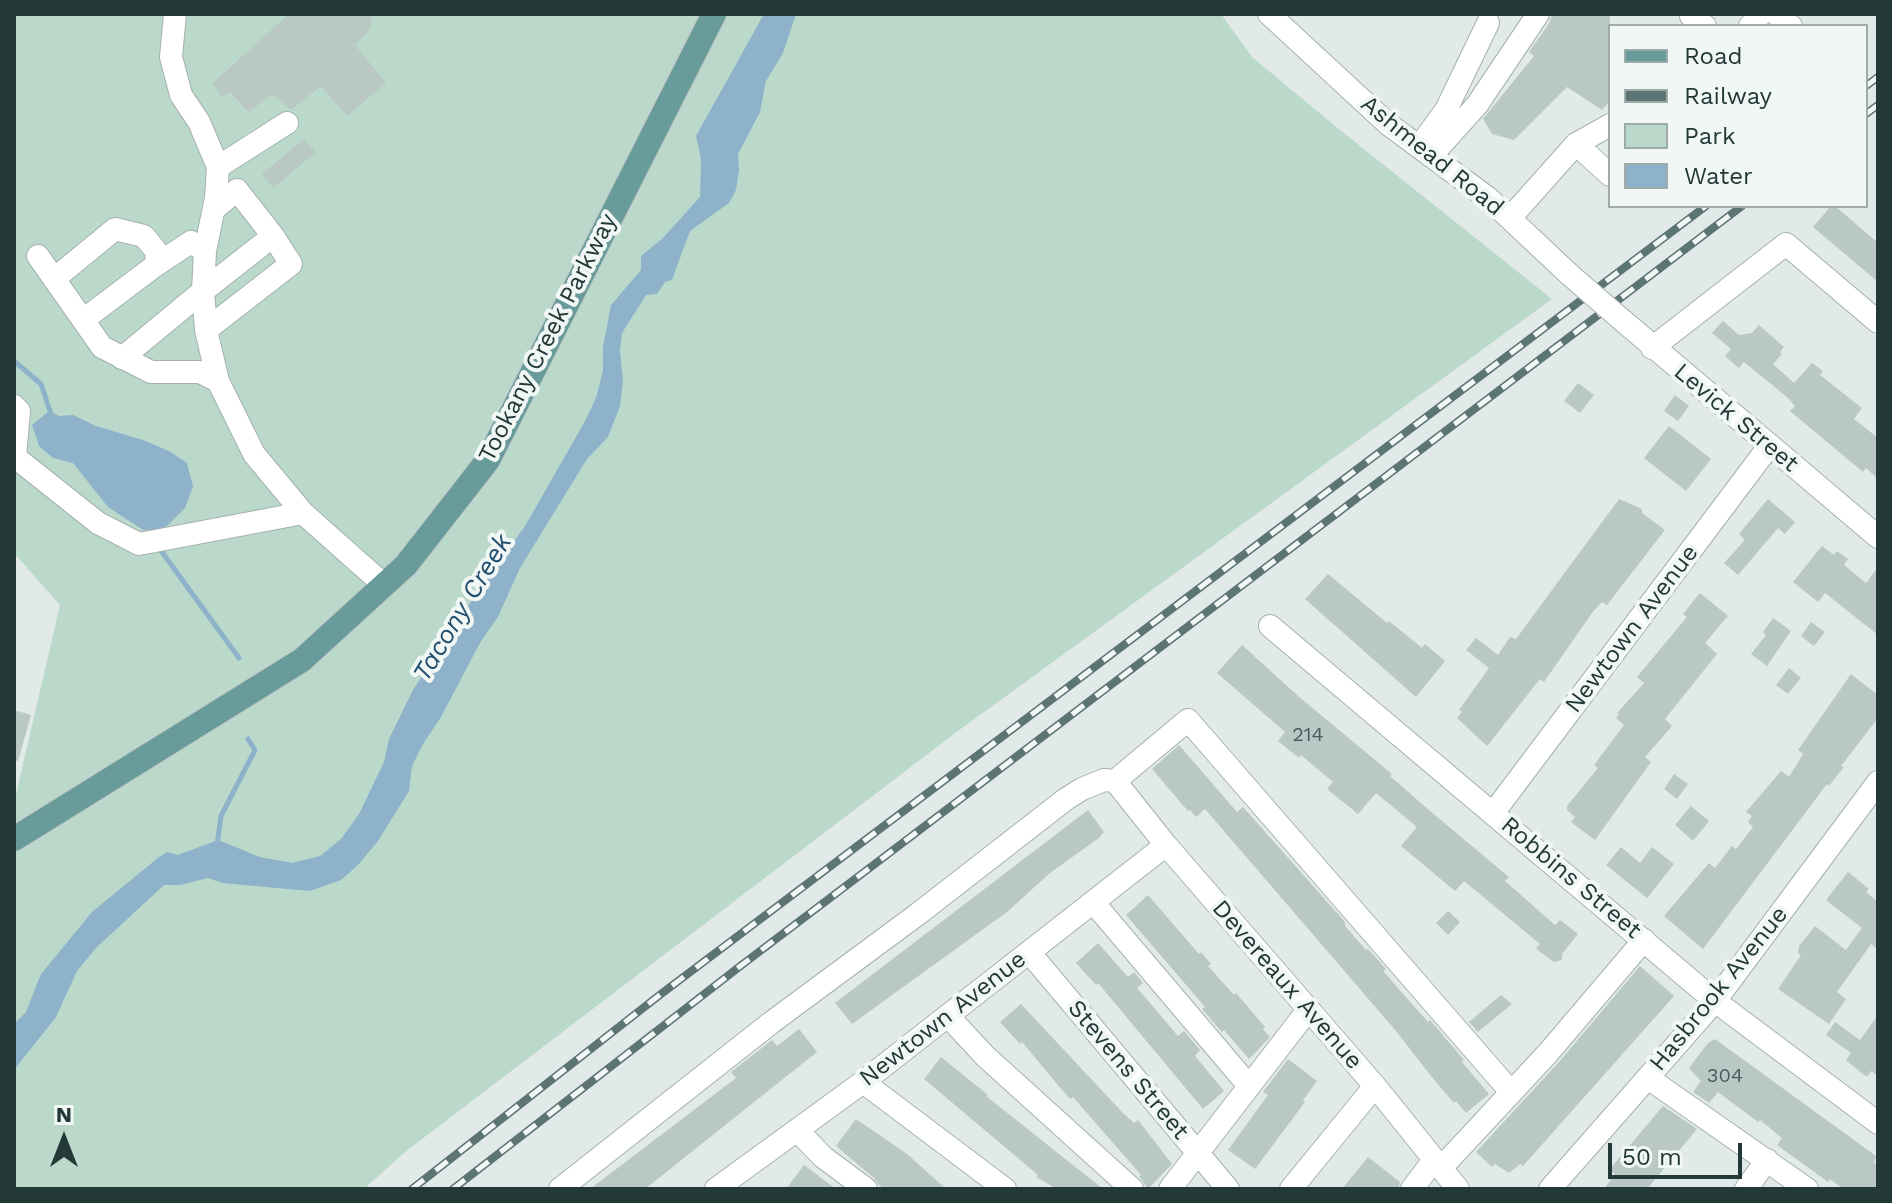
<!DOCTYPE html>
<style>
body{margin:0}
#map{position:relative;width:1892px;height:1203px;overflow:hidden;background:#e1eae8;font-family:"Work Sans",sans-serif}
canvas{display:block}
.frame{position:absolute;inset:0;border:16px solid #233938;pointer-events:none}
.legend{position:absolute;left:1608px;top:24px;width:260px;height:184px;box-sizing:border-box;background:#f1f7f5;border:2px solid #9faba9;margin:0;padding:10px 14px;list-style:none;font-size:24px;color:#233938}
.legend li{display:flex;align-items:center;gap:16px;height:40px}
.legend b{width:40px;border:2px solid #9faba9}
.north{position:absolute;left:24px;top:1099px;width:80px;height:80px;-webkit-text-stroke:6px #f1f7f5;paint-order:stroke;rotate:0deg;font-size:22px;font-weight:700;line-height:32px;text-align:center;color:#233938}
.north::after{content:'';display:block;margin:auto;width:28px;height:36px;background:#233938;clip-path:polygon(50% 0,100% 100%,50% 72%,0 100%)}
.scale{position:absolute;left:1608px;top:1143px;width:134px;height:36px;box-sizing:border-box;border:4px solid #233938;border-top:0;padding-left:10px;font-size:24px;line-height:28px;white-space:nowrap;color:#233938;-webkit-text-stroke:6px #f1f7f5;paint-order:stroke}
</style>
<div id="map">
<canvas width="1892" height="1203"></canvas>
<div class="frame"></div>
<ul class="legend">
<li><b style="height:10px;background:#699b9b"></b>Road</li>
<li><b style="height:10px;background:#5d7474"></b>Railway</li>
<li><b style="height:22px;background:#bbd9cb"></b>Park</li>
<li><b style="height:22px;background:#8eb2ca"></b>Water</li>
</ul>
<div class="north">N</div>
<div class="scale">50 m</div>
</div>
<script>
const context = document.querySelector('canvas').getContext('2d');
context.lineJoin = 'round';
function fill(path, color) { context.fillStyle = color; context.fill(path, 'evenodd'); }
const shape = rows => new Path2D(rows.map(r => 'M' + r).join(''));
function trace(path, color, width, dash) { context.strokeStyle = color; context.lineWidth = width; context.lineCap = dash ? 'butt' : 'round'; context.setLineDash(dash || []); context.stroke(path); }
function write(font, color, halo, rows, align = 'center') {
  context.font = font + ' "Work Sans",sans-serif'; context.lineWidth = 8; context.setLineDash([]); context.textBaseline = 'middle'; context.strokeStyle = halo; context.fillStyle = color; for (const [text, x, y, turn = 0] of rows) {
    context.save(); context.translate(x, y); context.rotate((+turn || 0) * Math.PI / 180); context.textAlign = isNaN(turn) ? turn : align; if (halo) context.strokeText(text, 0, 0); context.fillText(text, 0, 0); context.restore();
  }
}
const green = shape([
 [14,14,1221,14,1252,57,1340,130,1552,299,958,731,405,1152,364,1189,14,1189,14,803,60,605,14,553]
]);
const water = shape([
 [764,14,796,14,783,53,766,81,760,112,738,154,739,170,736,190,729,203,690,231,672,280,665,282,657,294,646,295,622,333,620,351,623,381,620,406,608,437,587,459,520,568,498,617,481,641,441,717,423,744,412,766,409,791,378,841,358,865,341,880,310,891,222,883,208,878,180,885,164,885,96,948,77,971,56,1017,14,1070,14,1024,26,1012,41,974,92,912,159,857,167,852,178,855,218,840,260,857,292,863,320,856,341,839,359,814,384,762,389,739,413,690,476,594,525,526,584,423,596,398,603,370,603,347,611,305,641,270,641,256,662,239,700,197,701,159,696,136],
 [49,411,59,416,73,415,96,426,143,440,169,451,187,463,193,486,185,508,164,529,143,530,108,507,73,463,53,458,39,446,32,425]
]);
const stream = shape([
 [14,361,41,384,51,414],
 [159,548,239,658],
 [217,845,221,816,255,750,248,739]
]);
const building = shape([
 [289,14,372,14,370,29,355,45,386,83,347,116,321,86,291,110,272,94,249,112,230,92,222,97,213,83],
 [1552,14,1610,14,1610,101,1602,110,1567,87,1514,140,1492,134,1483,119,1534,56,1529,52,1550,22],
 [304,139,316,152,273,188,262,174],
 [1831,206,1835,206,1878,243,1878,282,1813,227],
 [1723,321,1739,335,1752,333,1759,325,1784,347,1780,352,1782,354,1773,364,1794,383,1812,363,1823,371,1820,375,1862,408,1854,419,1878,438,1878,479,1866,468,1863,472,1790,411,1795,406,1787,397,1744,362,1739,368,1725,356,1731,349,1712,333],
 [1578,383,1594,395,1580,413,1564,401],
 [1675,395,1689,406,1678,421,1664,411],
 [1669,426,1711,459,1686,491,1644,458],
 [1619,499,1642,509,1642,513,1665,530,1607,605,1602,602,1592,613,1544,682,1540,679,1487,746,1457,718,1462,712,1459,710,1489,668,1466,650,1476,638,1498,655,1510,637,1516,639],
 [1768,499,1795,522,1785,534,1778,528,1738,575,1724,563,1745,540,1739,534],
 [1822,546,1834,555,1837,551,1848,559,1844,565,1866,583,1878,567,1878,635,1825,593,1818,602,1793,582],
 [1328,574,1387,623,1389,621,1422,648,1425,644,1445,661,1416,697,1305,599],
 [1700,593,1728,616,1705,643,1717,654,1665,719,1672,726,1645,757,1651,762,1595,840,1571,822,1575,817,1567,810,1567,806,1598,768,1594,765,1624,725,1616,718,1619,715,1617,713,1644,683,1637,677,1687,617,1683,614],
 [1773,618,1791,631,1767,666,1751,654,1766,635,1763,632],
 [1811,622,1825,632,1814,646,1801,636],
 [1242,645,1298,696,1392,774,1390,776,1430,811,1509,877,1505,881,1555,925,1560,920,1578,934,1562,954,1562,960,1554,962,1540,952,1536,948,1540,944,1464,881,1455,891,1401,846,1417,827,1376,793,1358,814,1327,789,1333,782,1301,755,1299,758,1278,741,1285,732,1217,673],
 [1789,668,1801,678,1788,694,1776,685],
 [1851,674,1878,695,1878,718,1841,766,1844,767,1829,786,1827,784,1703,949,1664,916,1709,863,1715,868,1732,846,1736,849,1753,827,1748,822,1752,816,1746,812,1781,771,1789,777,1803,754,1798,750],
 [14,710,31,715,18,761,14,760],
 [1179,745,1237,812,1243,807,1345,922,1345,926,1366,950,1368,949,1386,969,1383,971,1428,1022,1430,1020,1464,1060,1462,1062,1489,1094,1466,1113,1456,1101,1454,1103,1431,1076,1396,1031,1205,809,1196,817,1190,810,1188,811,1152,769],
 [1674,774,1688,784,1677,799,1664,789],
 [1691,806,1709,821,1693,841,1675,825],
 [1088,810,1104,832,1099,838,1050,873,1007,912,852,1024,835,1003],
 [1621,847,1640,863,1652,847,1674,864,1647,898,1606,865],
 [1848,872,1869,889,1866,892,1878,902,1878,950,1871,944,1837,992,1846,999,1829,1024,1778,989,1801,955,1798,953,1799,946,1815,926,1846,950,1862,928,1826,900],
 [1148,895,1199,954,1201,952,1211,964,1208,966,1234,995,1236,993,1265,1027,1263,1029,1270,1037,1249,1059,1224,1030,1222,1032,1202,1009,1205,1007,1126,915],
 [1448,911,1460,922,1448,935,1436,923],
 [1098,943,1128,977,1134,972,1143,983,1137,988,1156,1010,1178,1036,1184,1031,1200,1050,1195,1056,1224,1091,1203,1109,1098,983,1096,985,1076,963],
 [1640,966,1674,996,1523,1166,1520,1164,1509,1173,1495,1164,1492,1167,1476,1152,1559,1062],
 [1501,995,1512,1004,1478,1032,1469,1022],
 [1021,1004,1123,1113,1134,1123,1138,1120,1172,1164,1148,1189,1139,1176,1141,1175,1073,1097,1071,1099,1068,1097,1022,1042,1020,1044,1000,1022],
 [1878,1015,1878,1076,1871,1071,1868,1076,1864,1075,1846,1060,1851,1053,1826,1035,1835,1022,1860,1040],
 [799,1029,817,1052,645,1189,590,1189,736,1078,731,1072,772,1040,777,1046],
 [1715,1039,1876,1156,1874,1163,1878,1165,1878,1189,1843,1189,1830,1179,1828,1182,1777,1145,1782,1138,1760,1120,1758,1122,1718,1092,1709,1103,1693,1092,1701,1081,1689,1068,1708,1043],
 [941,1057,988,1095,986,1096,1103,1189,1057,1189,1036,1177,1038,1175,924,1079],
 [1288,1059,1317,1081,1303,1100,1305,1102,1255,1169,1228,1150,1268,1095,1263,1092],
 [1663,1106,1697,1129,1647,1189,1604,1189,1615,1174,1609,1170],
 [856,1119,907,1154,946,1189,885,1189,879,1185,874,1178,836,1146],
 [1368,1157,1400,1182,1398,1189,1342,1189],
 [804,1165,836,1189,786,1189]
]);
const minor = shape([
 [175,14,171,57,181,95,199,122,218,167,216,198,205,251],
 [1269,14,1388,124,1488,198,1570,275],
 [1693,14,1691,16,1705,26],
 [1776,14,1791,26],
 [1750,26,1761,14],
 [1576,144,1610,175],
 [1419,147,1446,110,1488,23],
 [1431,156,1477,105,1538,14],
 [218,167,287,123],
 [1510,218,1576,144,1610,125],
 [38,256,102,347,151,372,200,372,218,381,254,454,303,513,384,585],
 [54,279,115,229,144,236,157,252,156,265,83,320],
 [1622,320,1878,537],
 [206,330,291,264,273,236,237,190,214,209],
 [1652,348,1786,244,1878,322],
 [122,358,203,291,205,251,191,242,156,265],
 [218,381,206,330,203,291,273,236],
 [14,406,19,411,15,457,98,523,139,544,303,513],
 [1270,626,1715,1001,1878,1123],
 [1115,781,1166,845,1375,1086,1458,1189],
 [1494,812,1770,445],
 [1093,902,1249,1086],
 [1029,952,1228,1189],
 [948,1016,985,1056,1132,1189],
 [1648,1078,1807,1189],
 [863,1082,1005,1189],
 [797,1130,823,1157,866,1189],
 [1441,1168,1548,1053,1644,940],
 [560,1189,772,1022,918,914,1066,799,1082,789,1104,780,1115,781,1188,720,1511,1092],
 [716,1189,863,1082,1166,845],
 [1170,1189,1308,1010],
 [1291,1189,1375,1086],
 [1412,1189,1434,1160],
 [1550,1189,1715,1001,1878,782],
 [1746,1189,1767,1160]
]);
const major = shape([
 [14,839,302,660,406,565,488,460,714,14]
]);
const rail = shape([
 [1866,86,1878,77],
 [1866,114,1878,105],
 [412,1189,661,994,1706,206],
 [453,1189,743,964,1742,206]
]);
const minorBridge = shape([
 [1570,275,1622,320]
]);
const numberNames = [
 ["214",1308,735],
 ["304",1725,1076]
];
const streetNames = [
 ["Ashmead Road",1432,156,39],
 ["Tookany Creek Parkway",548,338,-63],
 ["Levick Street",1736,418,40],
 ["Newtown Avenue",1632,629,-53],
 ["Robbins Street",1571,878,40],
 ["Devereaux Avenue",1287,985,49],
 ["Hasbrook Avenue",1719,989,-51],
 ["Newtown Avenue",943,1019,-38],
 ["Stevens Street",1128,1070,50]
];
const waterNames = [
 ["Tacony Creek",463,608,-59]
];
fill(green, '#bbd9cb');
fill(water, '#8eb2ca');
trace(stream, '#8eb2ca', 5);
fill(building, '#b9c7c5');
trace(minor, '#a4b1b0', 24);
trace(major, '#bdc4c3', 26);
trace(minor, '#fff', 22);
trace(major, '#699b9b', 24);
trace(rail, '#5d7474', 8);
trace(rail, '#f1f7f5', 5, [15]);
trace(minorBridge, '#a4b1b0', 24, []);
trace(minorBridge, '#fff', 22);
write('20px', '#485c5b', null, numberNames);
write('24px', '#233938', '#f1f7f5', streetNames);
write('italic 26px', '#234f6f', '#f1f7f5', waterNames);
</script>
